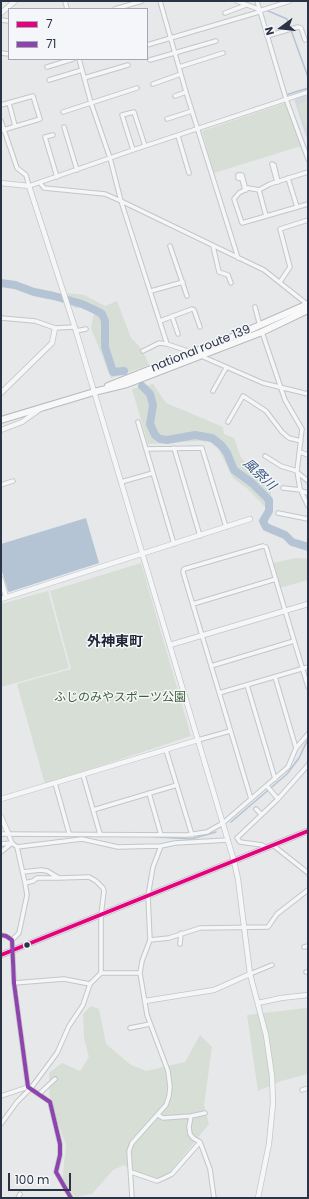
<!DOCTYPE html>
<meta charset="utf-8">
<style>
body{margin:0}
#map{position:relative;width:309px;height:1199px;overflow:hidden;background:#e6e8ea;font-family:Poppins,sans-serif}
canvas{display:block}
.frame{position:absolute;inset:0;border:2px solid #2b3445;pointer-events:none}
.legend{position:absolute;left:8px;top:8px;width:140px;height:52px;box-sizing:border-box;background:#f4f6f9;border:1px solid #a4a8b1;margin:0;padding:5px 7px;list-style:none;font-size:12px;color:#2b3445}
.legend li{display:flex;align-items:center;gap:8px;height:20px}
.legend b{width:20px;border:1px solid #a4a8b1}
.north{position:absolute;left:261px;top:8px;width:40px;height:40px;-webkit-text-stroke:3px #f4f6f9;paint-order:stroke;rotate:255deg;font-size:11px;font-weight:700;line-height:16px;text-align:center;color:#2b3445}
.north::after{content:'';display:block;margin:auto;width:14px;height:18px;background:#2b3445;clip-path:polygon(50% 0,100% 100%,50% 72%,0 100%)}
.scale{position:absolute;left:8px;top:1173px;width:63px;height:18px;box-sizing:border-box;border:2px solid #2b3445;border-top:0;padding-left:5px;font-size:12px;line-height:14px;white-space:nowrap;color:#2b3445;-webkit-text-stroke:3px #f4f6f9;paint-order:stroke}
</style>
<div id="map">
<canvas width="309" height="1199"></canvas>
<div class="frame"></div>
<ul class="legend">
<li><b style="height:5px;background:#e5007d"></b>7</li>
<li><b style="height:5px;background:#8e44ad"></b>71</li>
</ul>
<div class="north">N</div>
<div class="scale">100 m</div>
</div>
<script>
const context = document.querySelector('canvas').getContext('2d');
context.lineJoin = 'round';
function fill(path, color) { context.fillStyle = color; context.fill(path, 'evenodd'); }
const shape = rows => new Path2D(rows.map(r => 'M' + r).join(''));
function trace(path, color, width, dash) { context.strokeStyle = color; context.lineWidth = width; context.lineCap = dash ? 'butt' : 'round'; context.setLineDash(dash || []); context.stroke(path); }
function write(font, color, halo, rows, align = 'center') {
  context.font = font + ' Poppins,"Noto Sans JP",sans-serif'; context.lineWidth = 3; context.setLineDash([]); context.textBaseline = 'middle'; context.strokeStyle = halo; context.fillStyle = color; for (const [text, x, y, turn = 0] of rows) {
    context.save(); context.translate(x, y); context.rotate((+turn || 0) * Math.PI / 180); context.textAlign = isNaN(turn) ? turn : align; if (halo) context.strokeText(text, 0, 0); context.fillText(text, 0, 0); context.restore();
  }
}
const built = shape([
 [308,95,308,142,294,99]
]);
const green = shape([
 [308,101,308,134,297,104],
 [285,103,301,146,214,173,202,131],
 [67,293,84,295,105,306,117,301,131,338,142,349,149,365,111,378,91,328,94,312,88,308,76,308,71,305],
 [153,384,166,403,223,427,224,434,234,438,241,458,270,485,272,505,264,506,249,490,233,478,219,450,211,442,200,441,148,444,132,389],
 [296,558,308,559,308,580,280,588,273,563],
 [141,563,191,736,45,784,17,684,71,669,50,591],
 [48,591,69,668,1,687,1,604],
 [91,1006,99,1009,106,1044,131,1065,146,1071,185,1062,200,1035,212,1047,204,1105,209,1124,167,1176,156,1179,139,1175,124,1165,113,1170,92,1194,76,1197,62,1184,66,1145,50,1102,49,1073,62,1063,80,1071,89,1057,84,1038,83,1014],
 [306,1008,308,1009,308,1074,281,1081,258,1091,247,1015]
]);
const water = shape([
 [86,518,99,563,9,592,8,591,1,568,1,544]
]);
const stream = shape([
 [266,10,287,19,290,27],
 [291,30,308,77],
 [286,95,308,88],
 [231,822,287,774,299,758,308,739],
 [1,836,3,836],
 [16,836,22,836],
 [144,836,191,839,216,832]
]);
const river = shape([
 [1,283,15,285,34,292,54,296,82,304,97,311,102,314,105,321,105,347,113,372,124,371],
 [142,386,150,394,153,405,150,424,155,435,160,439,167,440,195,435,212,438,221,445,227,453,234,470,252,483,269,500,269,511,263,521,266,527,285,535,292,542,308,547]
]);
const minor = shape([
 [65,1,67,9],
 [160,1,186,92,238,258],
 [237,1,258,9],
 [257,1,286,99,308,159],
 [115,9,142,1],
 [259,11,290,1],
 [225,13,246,5],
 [1,20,9,21],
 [267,36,298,27,301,28,305,40],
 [147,45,259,12],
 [1,53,9,54],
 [79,59,91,103,110,158,121,201,167,344,191,352],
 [150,60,216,41],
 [47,67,73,59],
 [179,67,223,53],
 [84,78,128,65],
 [49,80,82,70],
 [153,84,181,74],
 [175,96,186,92],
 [9,103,15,126],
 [1,105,33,96,40,119,3,130],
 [63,112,137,88],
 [167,119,192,111],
 [1,121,17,168,26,175,29,186,133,150,308,92],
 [64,127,77,170],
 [53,135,45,137,57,177],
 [178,136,189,173],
 [133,150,122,115,134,112,145,146],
 [308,172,270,184,259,190,248,188,239,193,234,199,242,223,308,204],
 [288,178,297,207],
 [277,182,272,164,274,165,278,182],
 [41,184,44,188,105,194,121,201,264,270,308,305],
 [245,190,242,179,238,178,238,175,242,175,246,190],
 [259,190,266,216],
 [170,246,187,296],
 [213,246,219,272,228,275,231,283],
 [280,282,290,267,280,229,308,220],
 [151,291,183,282],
 [255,307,260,326],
 [172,316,178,334],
 [1,318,35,321,55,328,75,327],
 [160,321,192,309,194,310,200,327],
 [76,331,86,329],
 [262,332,285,400,302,429,297,471,300,489,308,506],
 [143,351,159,343,167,344],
 [201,356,263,383,308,394],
 [213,391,226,368],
 [138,422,174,544],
 [228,422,243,396,266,411,282,432,289,438,301,441],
 [174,448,200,536],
 [146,449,202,448,226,527],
 [300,452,308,455],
 [265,456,281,466,297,471],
 [298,473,308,481],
 [121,482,153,473],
 [1,485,13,481],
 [283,488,301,490],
 [301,491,308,493],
 [278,513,308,519],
 [193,604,276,579],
 [211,666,294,641],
 [275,677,296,748],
 [247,685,275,779],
 [219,693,308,667],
 [198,740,230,731],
 [166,750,192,835],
 [83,775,100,834],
 [55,783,69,833],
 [267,786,278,799],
 [149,793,161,835],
 [251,799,183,572,184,569,263,546,266,547,308,687],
 [256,809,261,814],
 [93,810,177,785],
 [1,834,187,835,207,832,223,823,288,767,296,748,308,734],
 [1,844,12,843,17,847,25,883,27,895,19,933,12,940],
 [274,846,308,873],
 [17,847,82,839,118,847,161,846,175,843,228,840],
 [267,848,262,845,240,842,237,838,278,799,308,765],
 [1,852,12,843,8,833],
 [23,872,41,870,47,871,59,878,89,877,96,881,103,888,104,891,101,915,101,973],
 [25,883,33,881,37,878,58,878],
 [1,935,6,936,12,940,14,983,28,1087,50,1102,60,1144,60,1155,56,1172,71,1198],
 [150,940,169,938,200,928,268,927,277,914,308,890],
 [180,944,181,933],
 [304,947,308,946],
 [306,972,308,972],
 [250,974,272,965],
 [14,983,64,979,90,984,101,973,140,973],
 [130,1028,150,1024],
 [302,1090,308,1088],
 [39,1094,55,1079],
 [1,1096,28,1087],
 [158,1115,163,1118,191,1116,189,1127,190,1134,193,1138,200,1142],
 [191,1116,205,1113],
 [1,1124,17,1102,31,1088,57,1053,69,1026,83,1005,90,984],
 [131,1172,157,1181,164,1178,172,1174,200,1142,210,1169,214,1198],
 [18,1198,20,1194],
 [132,1198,129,1151,132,1143,166,1105,169,1096,170,1087,168,1071,147,1015,140,973,142,961,150,940,148,896,153,867,161,846]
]);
const tertiary = shape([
 [1,13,15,1],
 [1,183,29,186,76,331,234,861,238,879,250,974,266,1035,272,1076,273,1103,269,1144,258,1198],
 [1,393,52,343,55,328],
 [1,430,22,422,40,409],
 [1,579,6,597],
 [1,599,250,519],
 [170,645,308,604],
 [1,799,198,740],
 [1,817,8,833],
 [145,1001,214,990,250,974],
 [258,1003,281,998,308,995]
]);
const secondary = shape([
 [1,955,308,831]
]);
const trunk = shape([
 [108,386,242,333,308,304],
 [1,420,94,392,127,384,262,332,308,310]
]);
const bus1 = shape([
 [1,955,308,831]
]);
const bus2 = shape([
 [1,935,6,936,12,940,14,983,28,1087,50,1102,60,1144,60,1155,56,1172,71,1198]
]);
const markers = [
 [27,945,3.5,"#2b3445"]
];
const streetNames = [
 ["national route 139",201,349,-22]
];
const parkNames = [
 ["ふじのみやスポーツ公園",120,698]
];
const waterNames = [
 ["風祭川",259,475,43]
];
const quarterNames = [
 ["外神東町",115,642]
];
fill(built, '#d4d7dd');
fill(green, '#d6ded6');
fill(water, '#b4c4d5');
trace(stream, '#b4c4d5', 1.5);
trace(river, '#b4c4d5', 8);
trace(minor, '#c4c6c8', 5.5);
trace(tertiary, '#c4c6c8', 6);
trace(secondary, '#c4c6c8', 7);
trace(trunk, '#b8bbbf', 8);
trace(minor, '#f5f6f7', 3.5);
trace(tertiary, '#f5f6f7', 4.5);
trace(secondary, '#f8f8f8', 5);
trace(trunk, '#f8f8f8', 6);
trace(bus1, '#e5007d', 4);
trace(bus2, '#8e44ad', 4);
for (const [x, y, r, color] of markers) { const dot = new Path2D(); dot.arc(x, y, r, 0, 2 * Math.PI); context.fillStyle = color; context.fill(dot); trace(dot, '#f4f6f9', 1.5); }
write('12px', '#2b3445', '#f4f6f9', streetNames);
write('12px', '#3f6138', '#f4f6f9', parkNames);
write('italic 13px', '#34527a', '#f4f6f9', waterNames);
write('bold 14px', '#1d2536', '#f4f6f9', quarterNames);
</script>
